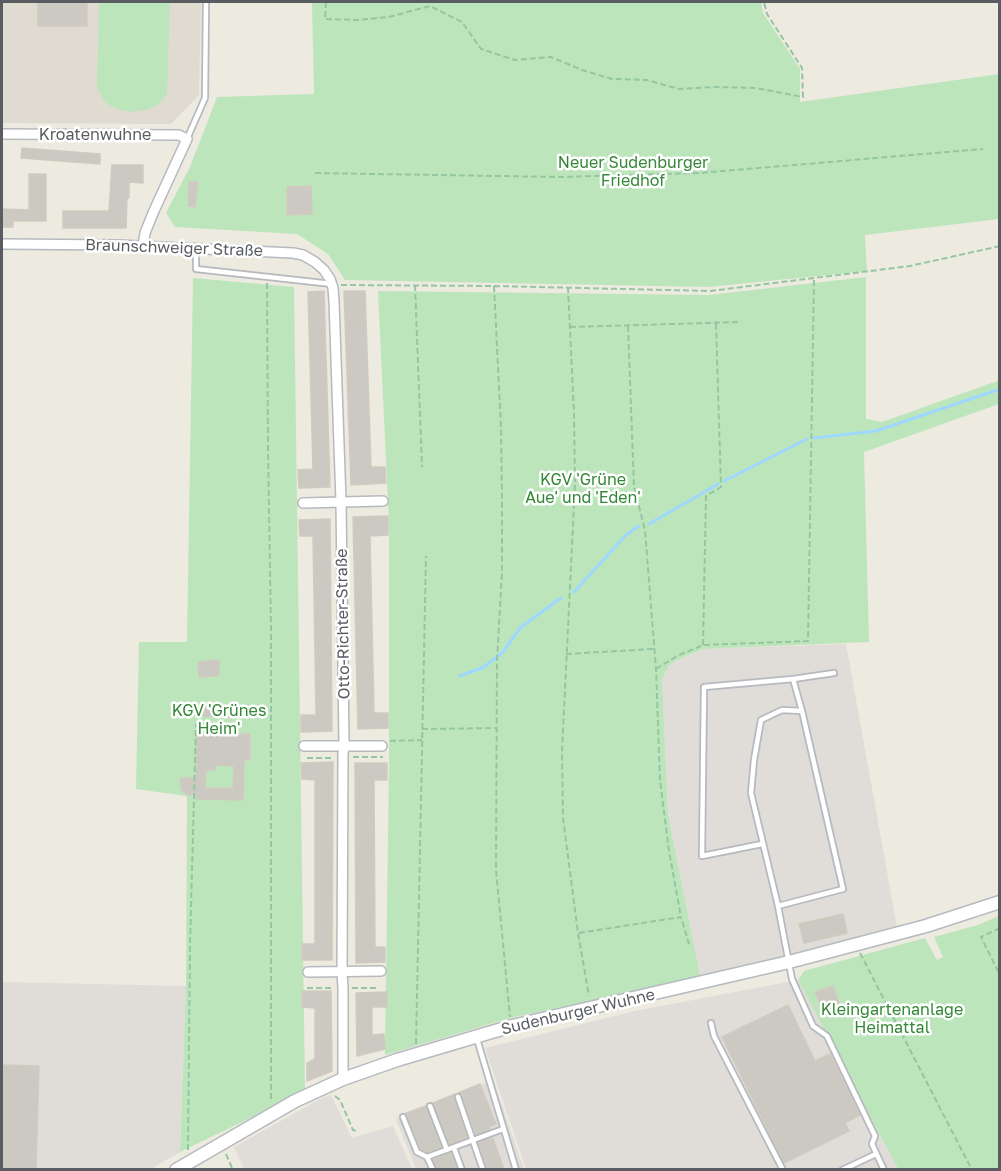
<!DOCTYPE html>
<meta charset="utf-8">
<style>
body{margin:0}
#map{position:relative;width:1001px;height:1171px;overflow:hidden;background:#edeae0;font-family:"Golos Text",sans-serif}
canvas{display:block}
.frame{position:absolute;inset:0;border:3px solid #595d62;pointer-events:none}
</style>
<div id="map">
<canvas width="1001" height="1171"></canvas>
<div class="frame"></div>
</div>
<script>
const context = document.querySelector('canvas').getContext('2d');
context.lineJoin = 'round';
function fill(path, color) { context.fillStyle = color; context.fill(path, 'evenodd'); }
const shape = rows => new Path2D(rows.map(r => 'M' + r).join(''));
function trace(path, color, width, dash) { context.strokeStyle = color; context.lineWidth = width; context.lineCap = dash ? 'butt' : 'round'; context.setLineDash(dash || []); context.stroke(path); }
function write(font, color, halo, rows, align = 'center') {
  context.font = font + ' "Golos Text",sans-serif'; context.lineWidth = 5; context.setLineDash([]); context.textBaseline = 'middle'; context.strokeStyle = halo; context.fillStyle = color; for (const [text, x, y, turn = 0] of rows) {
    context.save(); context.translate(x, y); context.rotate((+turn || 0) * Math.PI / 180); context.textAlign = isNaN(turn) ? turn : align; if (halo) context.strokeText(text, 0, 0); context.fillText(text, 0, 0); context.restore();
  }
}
const industrial = shape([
 [846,644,897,927,737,968,700,975,668,814,662,679,670,664,688,655,704,649],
 [798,980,898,1169,526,1169,485,1048,635,1011],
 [2,982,186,986,180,1152,151,1169,2,1170],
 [493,1080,524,1169,416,1169,396,1119],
 [331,1095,352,1138,393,1126,412,1169,244,1169,234,1147,322,1098]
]);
const education = shape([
 [2,2,201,2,199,95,171,124,2,123]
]);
const green = shape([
 [99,2,170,2,167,94,159,104,148,109,133,112,116,109,105,102,97,88],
 [312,2,761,2,763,13,800,69,800,102,999,74,999,219,865,235,867,271,709,287,345,280,328,254,297,234,175,227,166,213,190,167,217,97,314,94],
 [866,277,866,419,882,422,1000,380,999,404,864,452,869,642,704,649,688,655,670,664,662,679,668,814,700,975,688,980,510,1018,385,1055,389,763,389,524,378,291,709,295],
 [193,278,294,287,305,1090,271,1108,180,1152,186,986,187,796,136,789,139,642,187,642],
 [999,916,999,1169,898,1169,798,980,804,971,925,938,937,960,943,957,934,937,978,925]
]);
const stream = shape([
 [814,438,876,431,1000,389],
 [724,481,807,439],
 [649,524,718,484],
 [574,592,626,535,639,526],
 [460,676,484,667,503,652,521,627,561,598]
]);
const building = shape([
 [38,2,87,2,87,26,38,26,38,2],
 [22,148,100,154,100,164,21,158,22,148],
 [112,165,143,165,143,183,129,182,129,198,127,198,126,228,63,228,63,211,109,211,112,165],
 [29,174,46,174,46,221,13,221,13,227,2,227,2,209,29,210,29,174],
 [189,182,198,182,195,207,188,206,189,182],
 [311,186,312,214,287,215,287,187,311,186],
 [324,291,330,487,299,488,298,470,313,469,308,292,324,291],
 [344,291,365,291,371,467,385,467,386,483,351,485,344,291],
 [388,516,388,535,370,536,374,713,388,713,388,728,358,729,353,517,388,516],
 [330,519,332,731,301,732,301,715,316,715,313,536,300,536,299,520,330,519],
 [219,660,219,676,199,677,198,662,219,660],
 [199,706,212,708,222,708,222,710,234,713,233,717,199,716,199,706],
 [196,734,250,734,250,760,244,760,243,800,196,799,196,794,187,795,181,789,180,778,196,778,196,734],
 [215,765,234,766,233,788,205,788,206,770,216,770,215,765],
 [333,762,332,960,302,960,302,944,315,944,315,780,302,779,301,763,333,762],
 [355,763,387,763,387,780,374,780,375,947,385,947,385,962,356,963,355,763],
 [843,914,847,933,804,943,799,924,843,914],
 [833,986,839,1003,822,1008,815,992,833,986],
 [302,991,331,991,332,1071,307,1081,307,1063,315,1059,315,1008,302,1007,302,991],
 [387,992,387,1007,372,1007,372,1035,384,1034,385,1049,357,1056,356,993,387,992],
 [788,1005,815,1061,830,1054,860,1115,845,1123,849,1131,784,1163,722,1037,788,1005],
 [2,1065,39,1066,36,1170,2,1170,2,1065],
 [480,1084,496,1124,489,1127,490,1129,476,1134,462,1096,458,1093,480,1084],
 [455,1094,454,1098,467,1137,449,1144,433,1103,455,1094],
 [426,1106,441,1147,427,1152,421,1149,406,1113,426,1106],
 [493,1138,504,1170,487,1170,478,1143,493,1138],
 [451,1153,457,1170,437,1170,433,1160,451,1153]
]);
const path = shape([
 [326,2,325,19,356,20,389,17,430,6,462,22,481,49,515,60,551,57,582,70,612,79,647,80,679,89,716,87,756,88,803,97,802,68,767,14,764,2],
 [315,173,560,177,699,173,983,149],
 [267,283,268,449,271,629,271,1102],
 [341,285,494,286,710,291,910,266,1000,246],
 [415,285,422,467],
 [494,286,501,427,502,500,502,572,497,660,496,870,510,1017],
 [568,287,574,414,575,484,562,751,563,818,578,933,589,996],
 [628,326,634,487,645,530,656,669,660,780,669,851,681,917],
 [570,327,741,322],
 [703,645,706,496,721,487,716,323],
 [566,654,653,649],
 [656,669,677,656,703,645,808,641,814,278],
 [422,729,496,728],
 [390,741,422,740],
 [353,757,383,757],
 [307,758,334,758],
 [1000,928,981,937,1000,975],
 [579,933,681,917,689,944],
 [860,953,972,1170],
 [307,988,334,988],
 [352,988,376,988],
 [416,1044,426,556],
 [335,1096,340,1100,353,1130,359,1131],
 [188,1150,190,945,196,724],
 [226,1154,233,1170]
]);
const service = shape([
 [187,139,205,98,206,2],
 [196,249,196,269,332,284],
 [802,711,782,710,761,720,754,760,751,793,778,906,792,979,813,1026,827,1036,875,1136,872,1144,884,1170],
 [762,844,702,856,704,687,793,679,834,673],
 [778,906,843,889,802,711,793,679],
 [711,1023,714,1036,783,1170],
 [477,1039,516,1170],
 [458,1097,483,1170],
 [430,1106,447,1150],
 [403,1117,417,1152,427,1157,503,1129],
 [454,1148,462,1170],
 [427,1157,433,1170],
 [842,1170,876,1154]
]);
const minor = shape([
 [2,134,179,135,187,139,153,213,145,233,143,246],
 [2,244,118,245,293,253,303,255,315,262,324,270,330,279,333,288,334,301,341,502,344,746,343,754,342,972,343,988,343,1079],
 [303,503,383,501],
 [304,746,382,746],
 [308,972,381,971]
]);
const secondary = shape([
 [176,1170,295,1101,343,1079,397,1060,512,1026,789,962,926,926,1000,902]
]);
const streetNames = [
 ["Kroatenwuhne",95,135],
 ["Braunschweiger Straße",174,248,2],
 ["Otto-Richter-Straße",343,624,-91],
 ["Sudenburger Wuhne",578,1012,-13]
];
const parkNames = [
 ["Neuer Sudenburger",633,163],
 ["Friedhof",633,181],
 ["KGV 'Grüne",583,480],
 ["Aue' und 'Eden'",583,498],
 ["KGV 'Grünes",219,711],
 ["Heim'",219,729],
 ["Kleingartenanlage",892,1010],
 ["Heimattal",892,1028]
];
fill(industrial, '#e0ddd8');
fill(education, '#dfdbd1');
fill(green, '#bde5bc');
trace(stream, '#9ed8ff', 3);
fill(building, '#ccc8c2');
trace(building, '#d1cbbf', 1.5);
trace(service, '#b6b9be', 8);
trace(minor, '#b6b9be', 12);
trace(secondary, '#b6bac0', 15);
trace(path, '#95c6a2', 2, [6, 3]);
trace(service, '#fff', 4.5);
trace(minor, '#fff', 9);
trace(secondary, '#fff', 12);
write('16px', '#595d62', '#fff', streetNames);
write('16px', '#338735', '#fff', parkNames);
</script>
